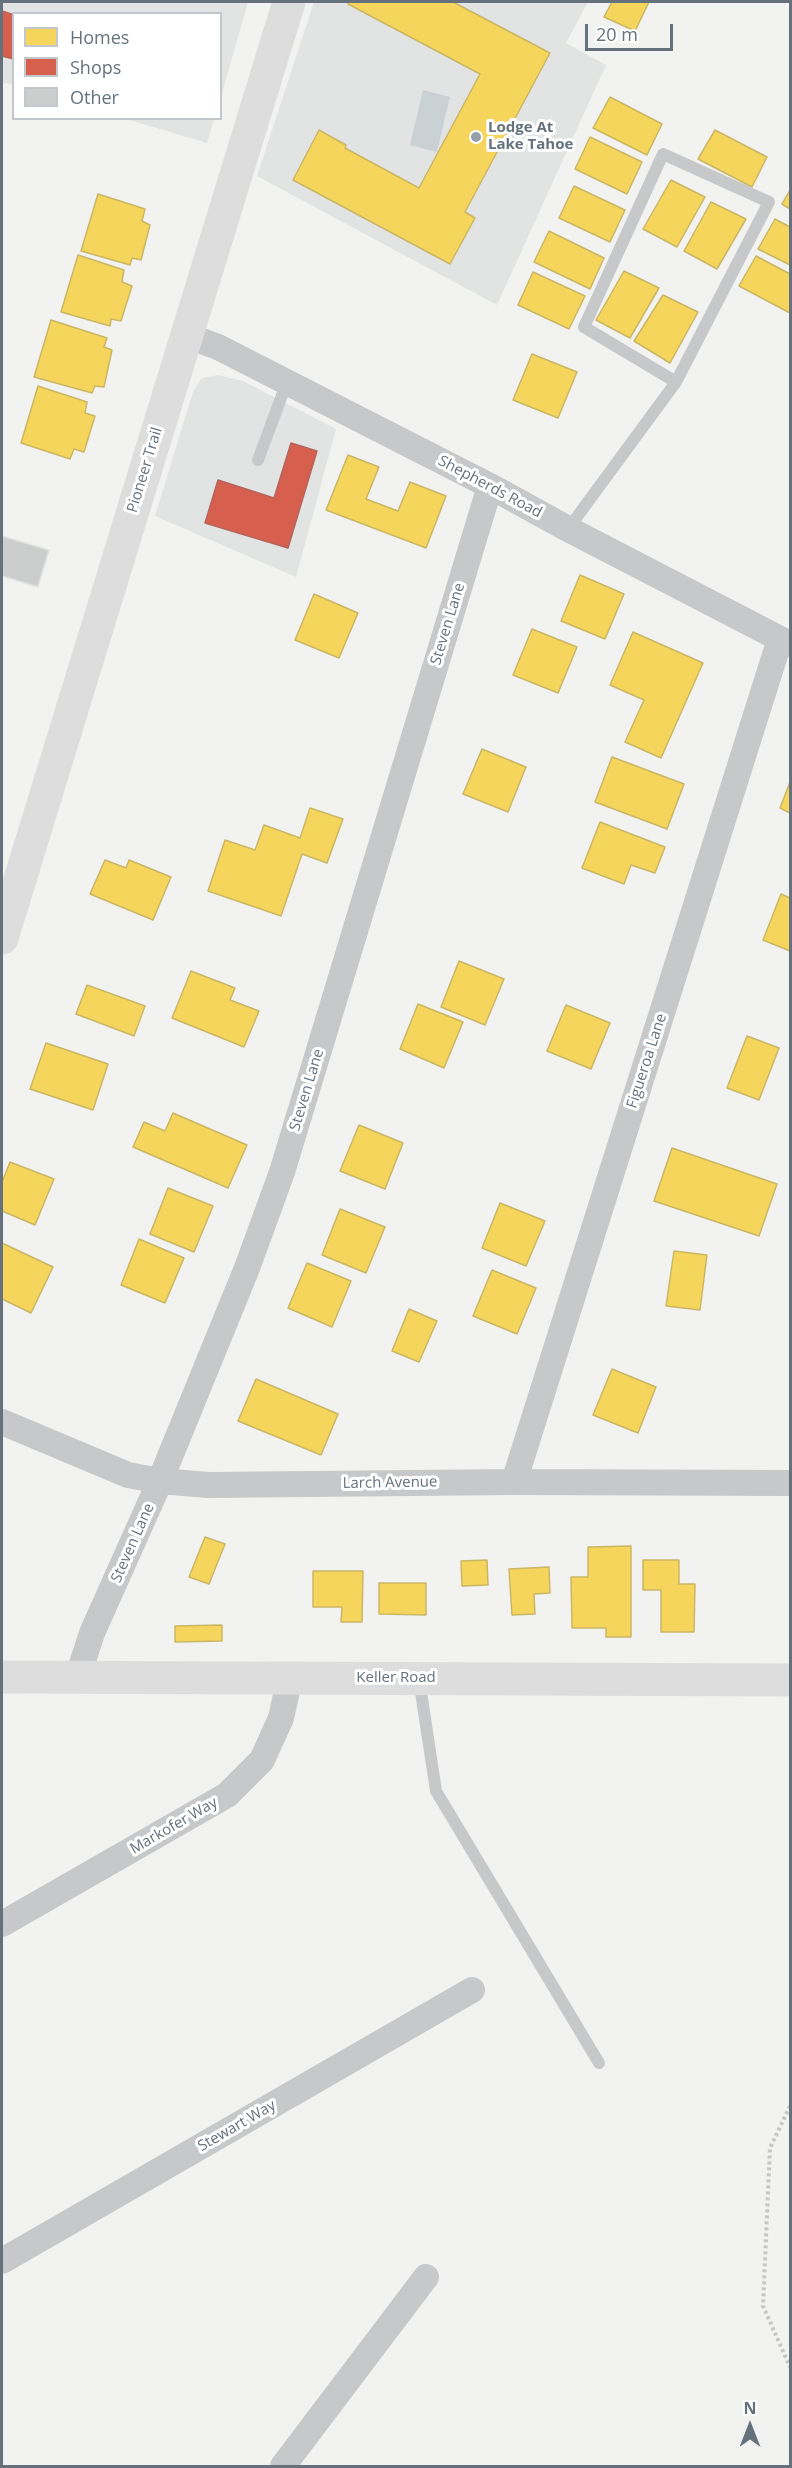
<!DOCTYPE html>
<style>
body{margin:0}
#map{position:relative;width:792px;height:2468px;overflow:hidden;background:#f2f3f1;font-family:"Open Sans",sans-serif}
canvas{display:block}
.frame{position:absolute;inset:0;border:3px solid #65727e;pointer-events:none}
.legend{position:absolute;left:12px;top:12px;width:210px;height:108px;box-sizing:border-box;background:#fff;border:2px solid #c1c7cb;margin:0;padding:8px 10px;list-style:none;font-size:18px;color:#65727e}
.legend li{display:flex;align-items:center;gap:12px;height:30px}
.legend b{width:30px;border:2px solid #c1c7cb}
.north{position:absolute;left:720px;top:2396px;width:60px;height:60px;-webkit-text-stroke:4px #fff;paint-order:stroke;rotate:0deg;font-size:16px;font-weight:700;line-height:24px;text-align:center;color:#65727e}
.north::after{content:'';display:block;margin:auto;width:21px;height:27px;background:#65727e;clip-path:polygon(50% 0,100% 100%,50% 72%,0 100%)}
.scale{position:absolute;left:585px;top:24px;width:88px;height:27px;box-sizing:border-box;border:3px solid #65727e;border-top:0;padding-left:8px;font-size:18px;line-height:21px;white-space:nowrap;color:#65727e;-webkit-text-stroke:4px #fff;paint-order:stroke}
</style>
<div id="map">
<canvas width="792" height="2468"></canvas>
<div class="frame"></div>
<ul class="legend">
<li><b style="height:16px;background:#f6d55c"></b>Homes</li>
<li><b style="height:16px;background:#d6604d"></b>Shops</li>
<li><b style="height:16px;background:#cccdcd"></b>Other</li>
</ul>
<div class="north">N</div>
<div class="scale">20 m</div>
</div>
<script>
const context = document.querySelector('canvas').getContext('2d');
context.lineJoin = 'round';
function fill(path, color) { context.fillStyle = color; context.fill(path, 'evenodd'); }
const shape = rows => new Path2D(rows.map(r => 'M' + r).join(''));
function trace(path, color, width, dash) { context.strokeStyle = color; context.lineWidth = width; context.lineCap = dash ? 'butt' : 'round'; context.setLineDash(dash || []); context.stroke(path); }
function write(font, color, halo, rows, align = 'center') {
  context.font = font + ' "Open Sans",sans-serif'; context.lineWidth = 6; context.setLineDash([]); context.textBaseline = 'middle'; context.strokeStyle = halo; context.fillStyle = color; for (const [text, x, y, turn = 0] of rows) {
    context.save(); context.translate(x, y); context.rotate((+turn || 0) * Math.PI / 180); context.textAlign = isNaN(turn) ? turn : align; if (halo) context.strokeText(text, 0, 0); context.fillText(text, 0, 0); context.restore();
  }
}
const built = shape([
 [2,2,248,2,221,97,220,14,14,14,13,85,2,82],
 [314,2,588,2,566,43,606,65,497,305,257,176],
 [126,119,214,119,207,143],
 [218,375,243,381,336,429,296,577,155,516,193,392,202,378]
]);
const water = shape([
 [423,90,450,97,437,152,410,145]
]);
const homes = shape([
 [349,2,453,2,550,53,465,212,475,218,450,264,293,180,319,130,346,145,345,148,419,188,480,74,348,4,349,2],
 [612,2,649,2,635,31,604,17,612,2],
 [2,11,14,15,14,59,2,56,2,11],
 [610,97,662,124,647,155,593,128,610,97],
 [715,130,767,157,752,187,698,159,715,130],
 [590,137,642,162,627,194,575,169,590,137],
 [671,180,705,197,677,247,643,229,671,180],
 [574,186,625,210,610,242,559,218,574,186],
 [790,190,790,209,782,204,790,190],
 [98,194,145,209,142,221,150,225,141,260,132,258,130,265,81,251,98,194],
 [711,202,746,219,717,269,684,251,711,202],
 [775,219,790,227,790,265,758,249,775,219],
 [549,231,604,258,590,289,534,262,549,231],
 [78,255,124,270,122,282,132,286,121,321,111,319,110,326,61,312,78,255],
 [756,256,790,274,790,313,739,286,756,256],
 [624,271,659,288,630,338,596,320,624,271],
 [533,272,585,296,569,329,518,305,533,272],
 [663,295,698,312,670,363,634,341,663,295],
 [51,320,107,338,104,347,112,350,104,387,95,386,92,393,34,377,51,320],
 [532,354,577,372,558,418,513,400,532,354],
 [38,386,87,402,85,413,95,416,84,452,74,449,70,459,21,443,38,386],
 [348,455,379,467,366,499,398,511,410,482,446,496,426,548,326,510,348,455],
 [580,575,624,594,605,639,561,621,580,575],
 [314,594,358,613,339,658,295,640,314,594],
 [532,629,577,647,558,693,513,675,532,629],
 [633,632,703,663,661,758,625,742,644,700,610,685,633,632],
 [482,749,526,767,508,812,463,794,482,749],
 [612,757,684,784,667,829,595,802,612,757],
 [790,782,790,813,780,808,790,782],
 [310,808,343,819,327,863,302,854,281,916,208,891,225,840,255,850,264,825,300,838,310,808],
 [600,822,665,847,655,873,631,865,624,884,582,868,600,822],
 [105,860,126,868,129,860,171,877,153,920,90,894,105,860],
 [781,894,790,898,790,951,763,940,781,894],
 [459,961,504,979,485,1025,441,1007,459,961],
 [191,971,235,988,230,1000,259,1011,244,1047,172,1018,191,971],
 [87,985,145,1006,134,1036,76,1014,87,985],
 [418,1004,463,1022,444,1068,400,1049,418,1004],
 [566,1005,610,1023,591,1069,547,1051,566,1005],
 [747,1036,779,1048,759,1100,727,1088,747,1036],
 [46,1043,108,1064,93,1110,30,1089,46,1043],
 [173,1113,247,1145,228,1188,133,1147,144,1122,165,1131,173,1113],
 [359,1125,403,1143,385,1189,340,1171,359,1125],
 [672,1148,777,1184,759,1236,654,1201,672,1148],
 [10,1162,54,1179,35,1225,2,1211,2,1182,10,1162],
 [168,1188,213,1206,194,1252,150,1234,168,1188],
 [500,1203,545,1221,526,1266,482,1248,500,1203],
 [340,1209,385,1227,366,1273,322,1255,340,1209],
 [139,1239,184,1258,165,1303,121,1285,139,1239],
 [2,1243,53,1267,31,1313,2,1299,2,1243],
 [674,1251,707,1255,700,1310,666,1306,674,1251],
 [307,1263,351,1281,332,1327,288,1308,307,1263],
 [492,1270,536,1288,517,1334,473,1316,492,1270],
 [409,1309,437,1321,419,1362,392,1351,409,1309],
 [612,1369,656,1387,638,1433,593,1415,612,1369],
 [256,1379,338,1414,321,1455,238,1421,256,1379],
 [205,1537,225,1544,209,1584,189,1577,205,1537],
 [631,1546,631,1637,606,1637,606,1628,572,1628,571,1577,588,1577,588,1547,631,1546],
 [487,1560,488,1585,462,1586,461,1561,487,1560],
 [643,1560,679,1560,679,1584,695,1584,694,1632,661,1632,661,1590,643,1590,643,1560],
 [549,1567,550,1593,534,1594,535,1614,512,1615,509,1569,549,1567],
 [313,1571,363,1571,362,1622,341,1622,342,1607,313,1607,313,1571],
 [379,1583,426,1583,426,1615,379,1614,379,1583],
 [222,1625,222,1641,175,1642,175,1626,222,1625]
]);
const shops = shape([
 [2,11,14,15,14,59,2,56,2,11],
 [291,443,317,451,288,548,205,523,218,480,274,498,291,443]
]);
const building = shape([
 [2,536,49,550,38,587,2,576,2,536]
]);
const path = shape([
 [790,2106,770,2148,763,2306,790,2367]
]);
const lane = shape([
 [663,154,769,202,676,382,584,327,663,154],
 [258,460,287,382],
 [568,529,676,382],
 [419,1679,436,1791,599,2063]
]);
const street = shape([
 [188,336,218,347,490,486,568,529,790,644],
 [2,1422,128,1475,160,1481,208,1485,514,1482,790,1483],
 [514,1482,780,639],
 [78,1676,92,1633,160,1481,247,1268,282,1172,490,486],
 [2,1924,227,1795,262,1760,281,1718,290,1677],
 [2,2261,472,1990],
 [283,2466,426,2277]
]);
const secondary = shape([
 [2,938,289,2],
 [2,1677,790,1680]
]);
const markers = [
 [476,137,6,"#969fa6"]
];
const poiNames = [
 ["Lodge At",488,128],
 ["Lake Tahoe",488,145]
];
const streetNames = [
 ["Pioneer Trail",145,470,-73],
 ["Shepherds Road",490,487,28],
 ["Steven Lane",448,624,-73],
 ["Figueroa Lane",647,1061,-72],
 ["Steven Lane",307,1090,-73],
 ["Larch Avenue",390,1483,-1],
 ["Steven Lane",133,1543,-66],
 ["Keller Road",396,1678],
 ["Markofer Way",174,1826,-30],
 ["Stewart Way",237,2126,-30]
];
fill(built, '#e2e4e3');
fill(water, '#cad1d4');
fill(homes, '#f6d55c');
trace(homes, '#cab766', 1.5);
fill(shops, '#d6604d');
trace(shops, '#b4655c', 1.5);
fill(building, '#cccdcd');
trace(building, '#e2e2e1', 1.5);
trace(path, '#c5c6c6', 4, [3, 3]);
trace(lane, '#c7c8c9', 12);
trace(street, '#c7c8c9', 26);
trace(secondary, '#ddd', 33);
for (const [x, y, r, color] of markers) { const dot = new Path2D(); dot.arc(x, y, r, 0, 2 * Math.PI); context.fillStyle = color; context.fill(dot); trace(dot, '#fff', 2); }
write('bold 15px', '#65727e', '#fff', poiNames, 'left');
write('15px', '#65727e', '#fff', streetNames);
</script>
